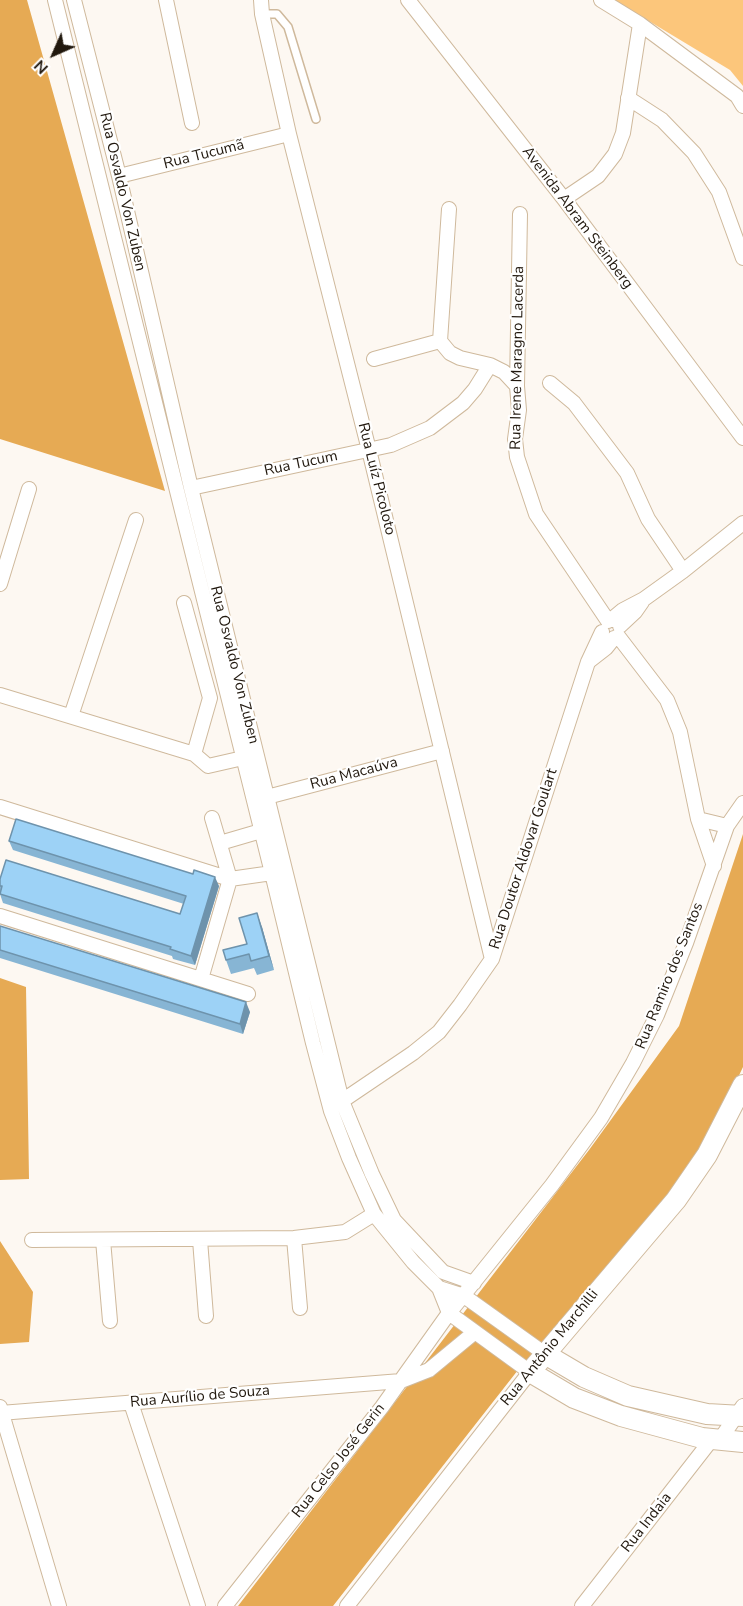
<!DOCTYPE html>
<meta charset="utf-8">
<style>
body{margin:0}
#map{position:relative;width:743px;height:1606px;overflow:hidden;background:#fdf8f2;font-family:"Nunito Sans",sans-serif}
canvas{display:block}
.north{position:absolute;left:24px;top:24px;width:60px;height:60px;-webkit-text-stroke:4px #fff;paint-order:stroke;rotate:225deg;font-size:16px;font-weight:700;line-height:24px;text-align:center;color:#21180e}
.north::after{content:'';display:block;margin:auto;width:21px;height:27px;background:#21180e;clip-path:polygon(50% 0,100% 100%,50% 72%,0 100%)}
</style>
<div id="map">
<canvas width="743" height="1606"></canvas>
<div class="north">N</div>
</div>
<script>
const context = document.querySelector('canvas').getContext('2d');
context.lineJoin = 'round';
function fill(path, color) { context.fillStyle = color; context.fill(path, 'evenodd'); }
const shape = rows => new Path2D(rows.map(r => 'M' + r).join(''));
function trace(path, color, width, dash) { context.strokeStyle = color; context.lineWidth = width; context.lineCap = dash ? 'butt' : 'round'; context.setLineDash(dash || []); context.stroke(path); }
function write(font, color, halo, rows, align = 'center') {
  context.font = font + ' "Nunito Sans",sans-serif'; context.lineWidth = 4.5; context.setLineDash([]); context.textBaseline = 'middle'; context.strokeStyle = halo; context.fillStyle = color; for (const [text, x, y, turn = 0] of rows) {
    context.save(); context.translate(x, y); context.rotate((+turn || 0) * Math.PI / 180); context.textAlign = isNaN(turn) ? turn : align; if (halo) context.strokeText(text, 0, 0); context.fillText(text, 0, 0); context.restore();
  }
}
const green = shape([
 [614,0,743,0,743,86,730,70]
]);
const forest = shape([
 [0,0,27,0,165,491,0,439],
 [743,834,743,1067,702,1153,656,1214,518,1370,333,1606,238,1606,589,1150,679,1026],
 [0,978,26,987,29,1179,0,1180],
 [0,1241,33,1292,29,1342,0,1344]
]);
const lane = shape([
 [262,14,277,14,288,27,316,119]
]);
const street = shape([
 [55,0,272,873,313,1043,331,1111,349,1158,374,1214,413,1262,439,1288,449,1313,530,1372,347,1606],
 [74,0,119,176,191,488,342,1101,372,1174,394,1220,443,1272,474,1283],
 [166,0,192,123],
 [261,0,262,14,289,134,369,450,492,959],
 [408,0,564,199,743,438],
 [601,0,640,24,737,96,743,106],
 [628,98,662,120,694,153,719,192,743,258],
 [119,176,289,134],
 [564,199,598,176,615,154,623,133,640,24],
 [449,209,440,341,450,353,460,358,490,365],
 [520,214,517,386,519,410,515,439,517,457,536,514,608,621],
 [374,359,440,341],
 [550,383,574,403,627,473,648,519,683,571],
 [191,488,391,445,430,428,463,403,475,389,490,365,504,372,517,386],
 [0,584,29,489],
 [184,603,210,698,194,754],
 [611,620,623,610,644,599,683,571,743,523],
 [620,626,635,612,642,602],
 [618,636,667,700,680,732,698,819,714,866],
 [588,662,606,648,614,638],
 [0,695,194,754,208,766,243,758],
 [71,716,136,520],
 [267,797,442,751],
 [0,807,230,879,272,873],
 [698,819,727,826],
 [220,843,261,831],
 [0,916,248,994],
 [201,979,230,879,212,818],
 [342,1101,413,1053,439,1032,460,1005,492,959,588,662,602,632],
 [294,1238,300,1308],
 [32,1240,294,1238,345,1232,374,1214],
 [103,1240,110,1321],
 [200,1240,206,1316],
 [439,1288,464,1296,545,1354],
 [131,1403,198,1606],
 [0,1407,59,1606],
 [0,1413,401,1381,429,1370,475,1332],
 [719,1441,743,1406],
 [225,1606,382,1407,449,1313,552,1185,601,1118,633,1063,657,1015,686,943,727,826,743,803],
 [582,1606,712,1439]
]);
const secondary = shape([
 [743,1085,707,1155,676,1200,530,1372,574,1398,621,1416,702,1438,743,1442],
 [545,1354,584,1377,628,1396,707,1414,743,1416]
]);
const wall = shape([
 [9,841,219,886,195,965,173,959,172,956,3,903,0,894,0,879,180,914,184,904,13,850],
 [0,926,250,1012,243,1034,0,958],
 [262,927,274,970,257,975,254,968,231,974,226,960,247,944]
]);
const shadedWall = shape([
 [215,877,219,886,195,965,191,956],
 [257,913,262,927,274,970,269,956],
 [246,1002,250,1012,243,1034,240,1024]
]);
const building = shape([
 [16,819,193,874,194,870,215,877,191,956,170,949,171,947,0,894,2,886,0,886,0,879,6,860,180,914,186,896,9,841,16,819],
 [257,913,269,956,251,961,249,954,226,960,223,950,247,944,239,918,257,913],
 [0,926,246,1002,240,1024,0,950,0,926]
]);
const streetNames = [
 ["Rua Tucumã",204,155,-14],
 ["Rua Osvaldo Von Zuben",122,192,77],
 ["Avenida Abram Steinberg",577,218,53],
 ["Rua Irene Maragno Lacerda",518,358,-89],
 ["Rua Tucum",301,464,-12],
 ["Rua Luíz Picoloto",376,479,76],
 ["Rua Osvaldo Von Zuben",234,665,76],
 ["Rua Macaúva",354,774,-15],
 ["Rua Doutor Aldovar Goulart",524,859,-72],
 ["Rua Ramiro dos Santos",670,976,-68],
 ["Rua Antônio Marchilli",550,1348,-51],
 ["Rua Aurílio de Souza",200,1397,-5],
 ["Rua Celso José Gerin",339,1461,-52],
 ["Rua Indaia",647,1523,-52]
];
fill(green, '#fcc67b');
fill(forest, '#e6aa54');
trace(lane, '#cfb99c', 10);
trace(street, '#cfb99c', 16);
trace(secondary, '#cfb99c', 22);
trace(lane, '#fff', 7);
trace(street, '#fff', 14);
trace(secondary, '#fff', 20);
fill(wall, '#87b5d4');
fill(shadedWall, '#6e93ac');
fill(building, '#9dd2f6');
trace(building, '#6e93ac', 1.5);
write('15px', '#21180e', '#fff', streetNames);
</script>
